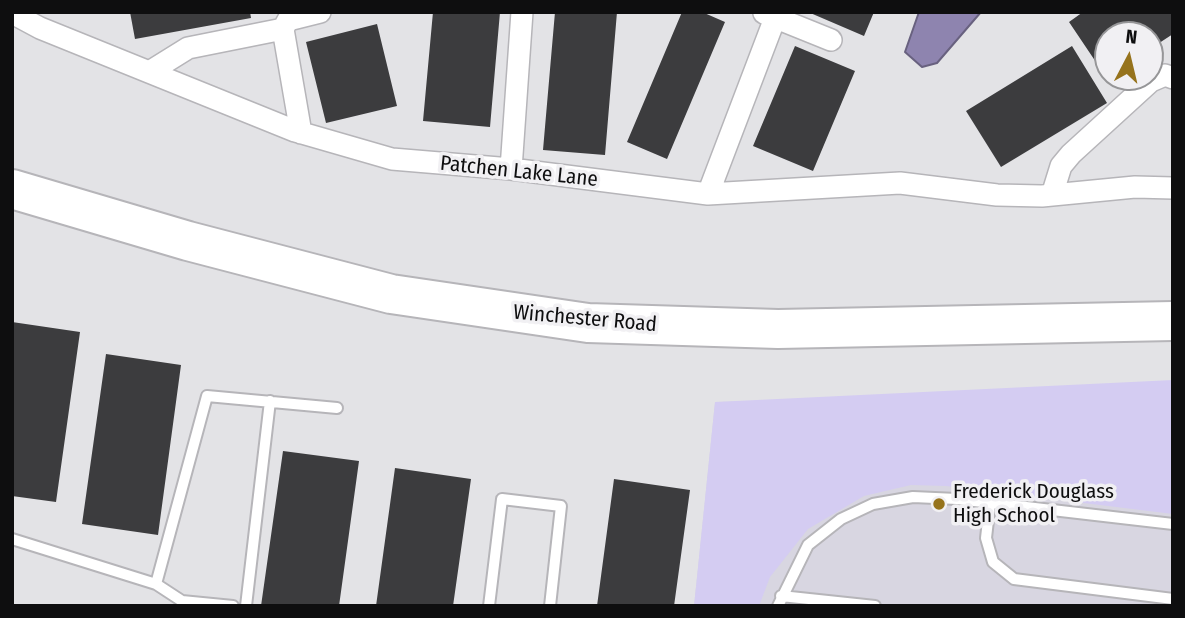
<!DOCTYPE html>
<style>
body{margin:0}
#map{position:relative;width:1185px;height:618px;overflow:hidden;background:#e3e3e6;font-family:"Fira Sans Condensed",sans-serif}
canvas{display:block}
.frame{position:absolute;inset:0;border:14px solid #0e0e0f;pointer-events:none}
.north{position:absolute;left:1094px;top:21px;width:70px;height:70px;box-sizing:border-box;background:#f1f0f3;border:2px solid #969698;border-radius:50%;rotate:7deg;font-size:19px;font-weight:700;line-height:28px;text-align:center;color:#0e0e0f}
.north::after{content:'';display:block;margin:auto;width:24px;height:32px;background:#96731c;clip-path:polygon(50% 0,100% 100%,50% 72%,0 100%)}
</style>
<div id="map">
<canvas width="1185" height="618"></canvas>
<div class="frame"></div>
<div class="north">N</div>
</div>
<script>
const context = document.querySelector('canvas').getContext('2d');
context.lineJoin = 'round';
function fill(path, color) { context.fillStyle = color; context.fill(path, 'evenodd'); }
const shape = rows => new Path2D(rows.map(r => 'M' + r).join(''));
function trace(path, color, width, dash) { context.strokeStyle = color; context.lineWidth = width; context.lineCap = dash ? 'butt' : 'round'; context.setLineDash(dash || []); context.stroke(path); }
function write(font, color, halo, rows, align = 'center') {
  context.font = font + ' "Fira Sans Condensed",sans-serif'; context.lineWidth = 7; context.setLineDash([]); context.textBaseline = 'middle'; context.strokeStyle = halo; context.fillStyle = color; for (const [text, x, y, turn = 0] of rows) {
    context.save(); context.translate(x, y); context.rotate((+turn || 0) * Math.PI / 180); context.textAlign = isNaN(turn) ? turn : align; if (halo) context.strokeText(text, 0, 0); context.fillText(text, 0, 0); context.restore();
  }
}
const built = shape([
 [1173,390,1173,606,694,606,715,402]
]);
const green = shape([
 [1173,380,1173,514,946,486,911,485,864,496,808,529,770,577,759,606,694,606,715,402]
]);
const water = shape([
 [919,12,981,12,937,63,922,67,905,52,919,12]
]);
const building = shape([
 [130,12,250,12,251,18,135,39],
 [433,12,500,12,490,127,423,121],
 [555,12,617,12,605,155,543,150],
 [682,12,702,12,725,22,667,159,627,142],
 [808,12,874,12,864,36],
 [1083,12,1173,12,1173,34,1150,49,1150,35,1108,35,1108,80,1069,22],
 [377,24,397,106,326,123,306,42],
 [795,46,855,71,813,171,753,146],
 [1072,46,1107,103,1001,167,966,111],
 [12,322,80,332,56,502,12,496],
 [106,354,181,365,158,535,82,524],
 [283,451,359,461,339,606,261,606],
 [395,468,471,479,453,606,376,606],
 [614,479,690,490,674,606,597,606]
]);
const lane = shape([
 [990,503,986,538,993,562,1014,579,1173,599],
 [12,539,156,584,207,396,337,408],
 [156,584,182,601,182,605],
 [781,596,875,606],
 [182,601,233,606],
 [246,606,270,401],
 [489,606,502,499,561,506,550,606],
 [778,606,808,545,841,519,873,504,913,497,957,499,1173,524]
]);
const street = shape([
 [12,13,40,28,295,131,392,159,511,169,708,194,900,183,997,195,1042,196,1135,187,1173,188],
 [764,13,831,40],
 [283,29,288,20,320,12],
 [151,71,188,48,283,29,301,133],
 [511,169,522,12],
 [708,194,775,18],
 [1052,195,1061,166,1071,154,1151,81,1165,75,1173,78]
]);
const highway = shape([
 [12,189,188,241,391,294,588,323,778,329,1173,321]
]);
const markers = [
 [939,504,7,"#96731c"]
];
const streetNames = [
 ["Patchen Lake Lane",519,172,6],
 ["Winchester Road",585,319,5]
];
const poiNames = [
 ["Frederick Douglass",953,492],
 ["High School",953,516]
];
fill(built, '#d8d6e1');
fill(green, '#d4ccf2');
fill(water, '#8e84af');
trace(water, '#68617f', 2);
fill(building, '#3c3c3e');
trace(lane, '#b6b5b9', 14);
trace(street, '#b6b5b9', 24);
trace(highway, '#b6b5b9', 42);
trace(lane, '#fff', 10);
trace(street, '#fff', 21);
trace(highway, '#fff', 38);
for (const [x, y, r, color] of markers) { const dot = new Path2D(); dot.arc(x, y, r, 0, 2 * Math.PI); context.fillStyle = color; context.fill(dot); trace(dot, '#f1f0f3', 2.5); }
write('21px', '#0e0e0f', '#f1f0f3', streetNames);
write('21px', '#0e0e0f', '#f1f0f3', poiNames, 'left');
</script>
